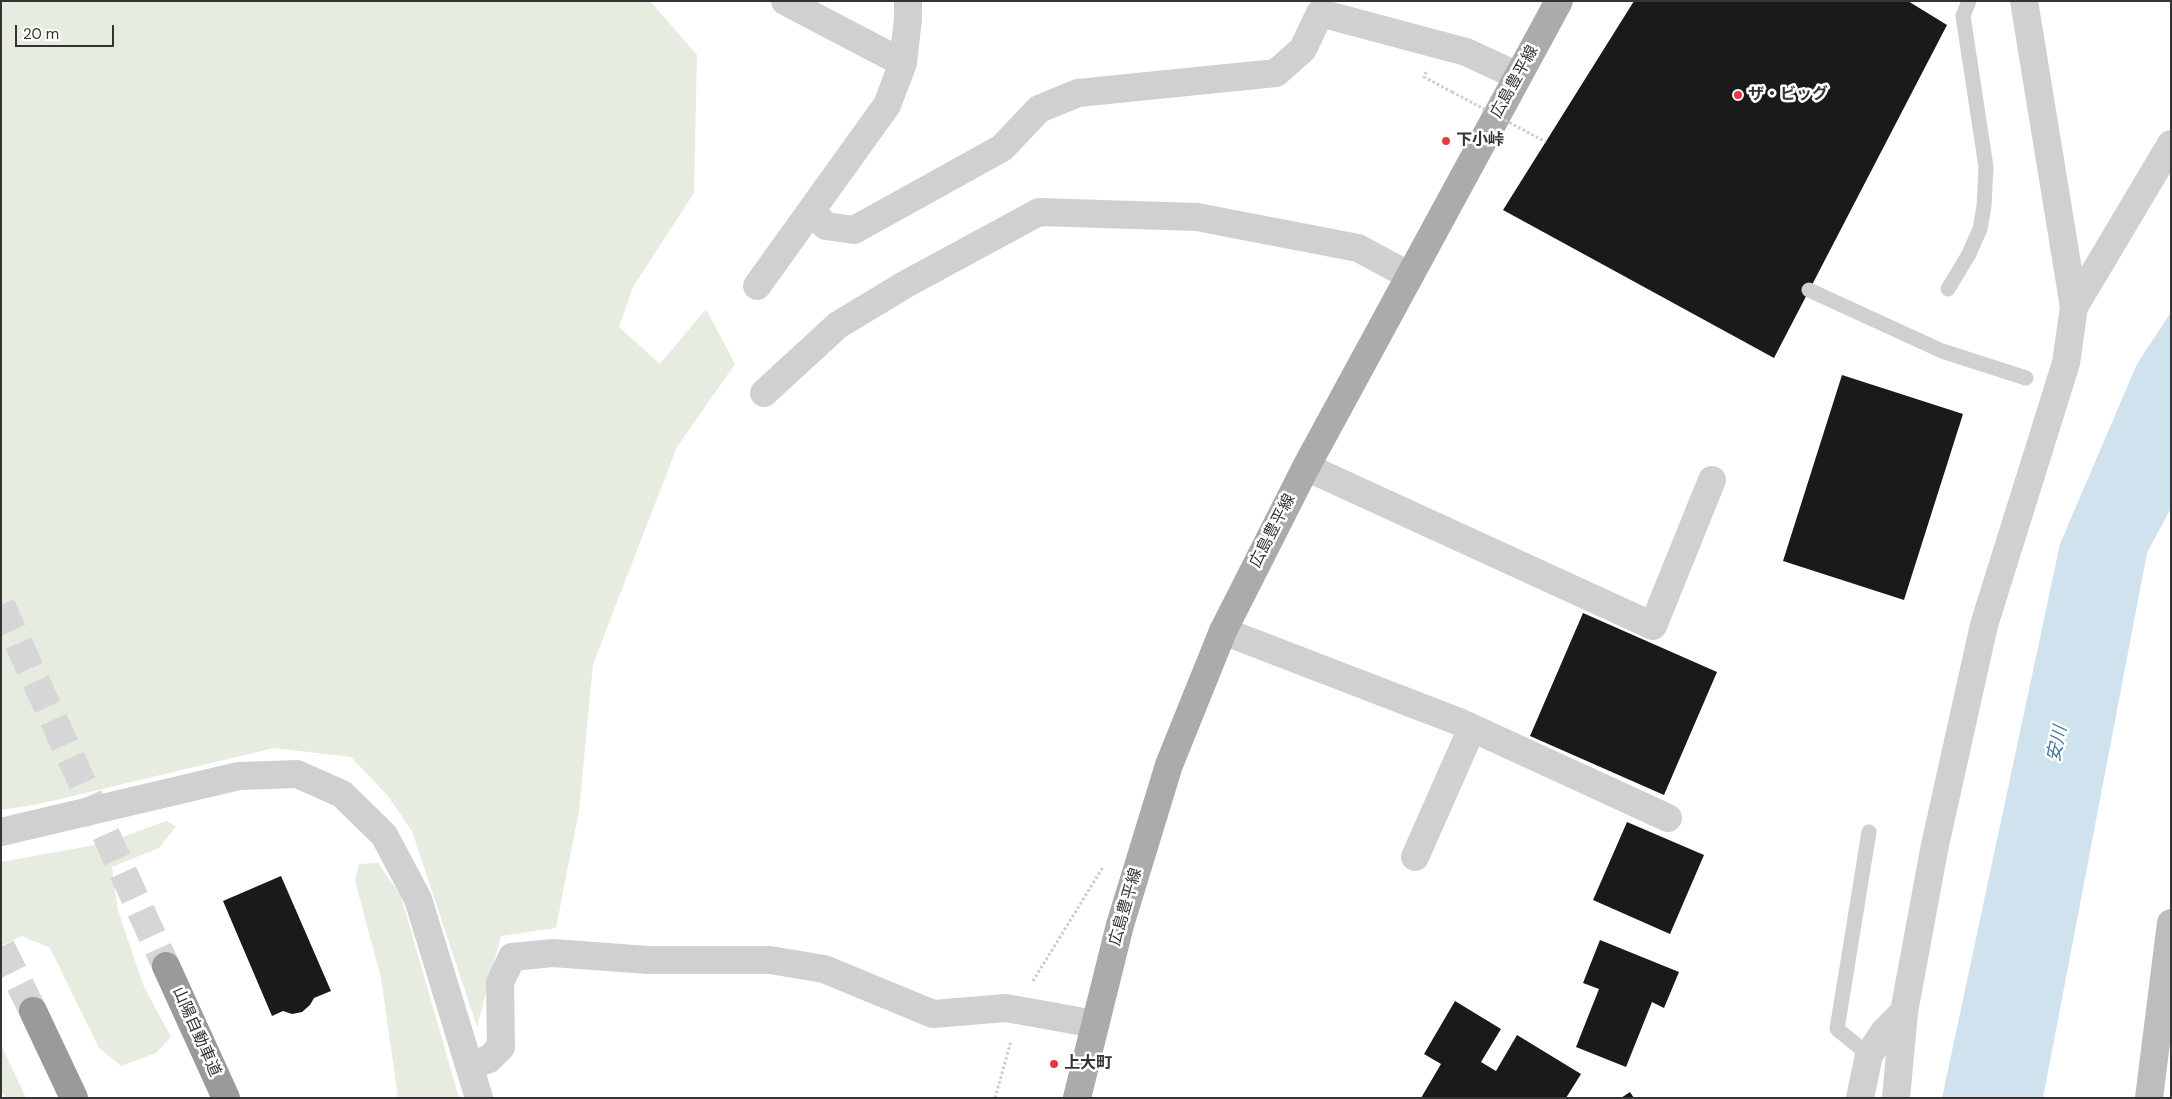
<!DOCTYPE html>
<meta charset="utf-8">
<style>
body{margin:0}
#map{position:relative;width:2172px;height:1099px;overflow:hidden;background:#fff;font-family:"DM Sans",sans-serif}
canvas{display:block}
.frame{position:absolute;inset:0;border:2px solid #333;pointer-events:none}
.scale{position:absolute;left:15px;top:25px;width:99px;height:22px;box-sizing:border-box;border:2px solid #333;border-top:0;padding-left:6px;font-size:15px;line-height:18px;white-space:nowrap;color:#333;-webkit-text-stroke:4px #fff;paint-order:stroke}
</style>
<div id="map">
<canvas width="2172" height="1099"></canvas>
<div class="frame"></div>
<div class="scale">20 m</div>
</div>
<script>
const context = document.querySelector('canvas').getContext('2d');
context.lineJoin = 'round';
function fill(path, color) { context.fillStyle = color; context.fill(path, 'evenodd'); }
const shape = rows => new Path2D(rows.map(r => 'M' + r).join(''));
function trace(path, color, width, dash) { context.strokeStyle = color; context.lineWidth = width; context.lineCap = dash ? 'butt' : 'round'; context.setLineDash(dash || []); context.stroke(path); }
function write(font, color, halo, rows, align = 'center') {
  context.font = font + ' "DM Sans","Noto Sans JP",sans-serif'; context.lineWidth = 5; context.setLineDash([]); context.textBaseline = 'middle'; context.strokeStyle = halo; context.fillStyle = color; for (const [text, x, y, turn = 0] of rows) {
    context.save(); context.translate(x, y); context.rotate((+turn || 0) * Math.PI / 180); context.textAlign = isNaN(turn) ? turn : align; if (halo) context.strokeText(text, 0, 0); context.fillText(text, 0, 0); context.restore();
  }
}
const green = shape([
 [1,1,650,1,697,55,694,193,633,287,619,327,660,364,706,309,735,364,677,447,593,664,579,811,556,928,501,936,477,1027,412,831,387,795,351,757,274,748,39,804,1,810],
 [166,821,176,826,159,848,112,867,118,911,144,987,171,1037,156,1053,121,1066,99,1048,50,948,22,936,1,946,1,862,106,843],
 [378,863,401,896,459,1098,398,1098,381,978,355,881,359,864],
 [1,1044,26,1098,6,1098,1,1090]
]);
const water = shape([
 [2171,312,2171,508,2147,553,2043,1098,1942,1098,2060,544,2137,364]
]);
const building = shape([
 [1634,1,1908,1,1947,25,1774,358,1503,210],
 [1842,375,1963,414,1904,600,1783,561],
 [1583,613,1717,672,1664,795,1530,736],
 [1627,822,1704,855,1670,934,1593,900],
 [281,876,331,991,314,998,310,1005,302,1012,292,1014,283,1011,272,1016,223,901],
 [1600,940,1679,972,1664,1008,1652,1002,1626,1067,1576,1047,1599,989,1583,983],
 [1455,1001,1501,1029,1481,1062,1496,1071,1517,1035,1581,1074,1566,1098,1421,1098,1441,1064,1424,1054],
 [1630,1092,1634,1098,1621,1098]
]);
const highwayTunnel = shape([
 [1,605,166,966],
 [1,947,33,1011]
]);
const path = shape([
 [1426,72,1424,77,1452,92],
 [1033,981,1103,867],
 [995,1098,1011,1041]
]);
const lane = shape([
 [1948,289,1969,254,1980,229,1984,206,1986,167,1963,16,1969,1],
 [1809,290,1942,351,2026,378],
 [1869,832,1837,1029,1869,1055]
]);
const street = shape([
 [785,1,903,63],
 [811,211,826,226,854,230,1002,148,1039,109,1078,93,1276,73,1303,49,1320,13,1466,52,1518,76],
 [757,286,887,105,903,63,908,19,908,1],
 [2074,307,2171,144],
 [764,393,838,325,906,284,1039,212,1197,217,1358,248,1410,276],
 [1306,467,1653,626,1712,480],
 [1223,631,1457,721,1668,818],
 [1,832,239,776,297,774,342,794,384,835,418,899,479,1098],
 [1415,857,1472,728],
 [470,1066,489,1059,501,1047,500,983,512,957,553,953,648,960,770,960,824,969,933,1014,1006,1008,1095,1024],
 [1860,1098,1869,1055,1884,1032,1904,1012],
 [1896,1098,1904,1012,1935,845,1984,625,2066,363,2074,307,2024,1]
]);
const secondary = shape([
 [2149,1098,2171,923]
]);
const primary = shape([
 [1077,1098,1120,925,1169,765,1223,631,1306,467,1559,1]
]);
const highway = shape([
 [166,966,226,1098],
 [33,1011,74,1098]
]);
const pathBridge = shape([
 [1452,92,1546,142]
]);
const markers = [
 [1738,95,5,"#e63946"],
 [1446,141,5,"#e63946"],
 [1054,1064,5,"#e63946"]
];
const streetNames = [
 ["広島豊平線",1515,82,-61],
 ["広島豊平線",1273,531,-63],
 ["広島豊平線",1126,907,-74],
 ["山陽自動車道",196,1032,66]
];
const poiNames = [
 ["ザ・ビッグ",1748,95],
 ["下小峠",1456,141],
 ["上大町",1064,1064]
];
const waterNames = [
 ["安川",2058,744,-78]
];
fill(green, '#e6ecdf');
fill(water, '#cfe2ee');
fill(building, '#1a1a1a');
trace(highwayTunnel, '#d6d6d6', 28, [28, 14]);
trace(path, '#cdcdcd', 3, [2.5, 2.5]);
trace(lane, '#d0d0d0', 15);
trace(street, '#d0d0d0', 28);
trace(secondary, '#bdbdbd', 28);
trace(primary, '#ababab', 28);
trace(highway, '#9a9a9a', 28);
trace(pathBridge, '#cdcdcd', 3, [2.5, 2.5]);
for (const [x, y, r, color] of markers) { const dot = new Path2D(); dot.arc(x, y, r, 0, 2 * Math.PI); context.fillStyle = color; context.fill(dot); trace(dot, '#fff', 2); }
write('16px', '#333', '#fff', streetNames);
write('bold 16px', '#333', '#fff', poiNames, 'left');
write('italic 18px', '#3f7597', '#fff', waterNames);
</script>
